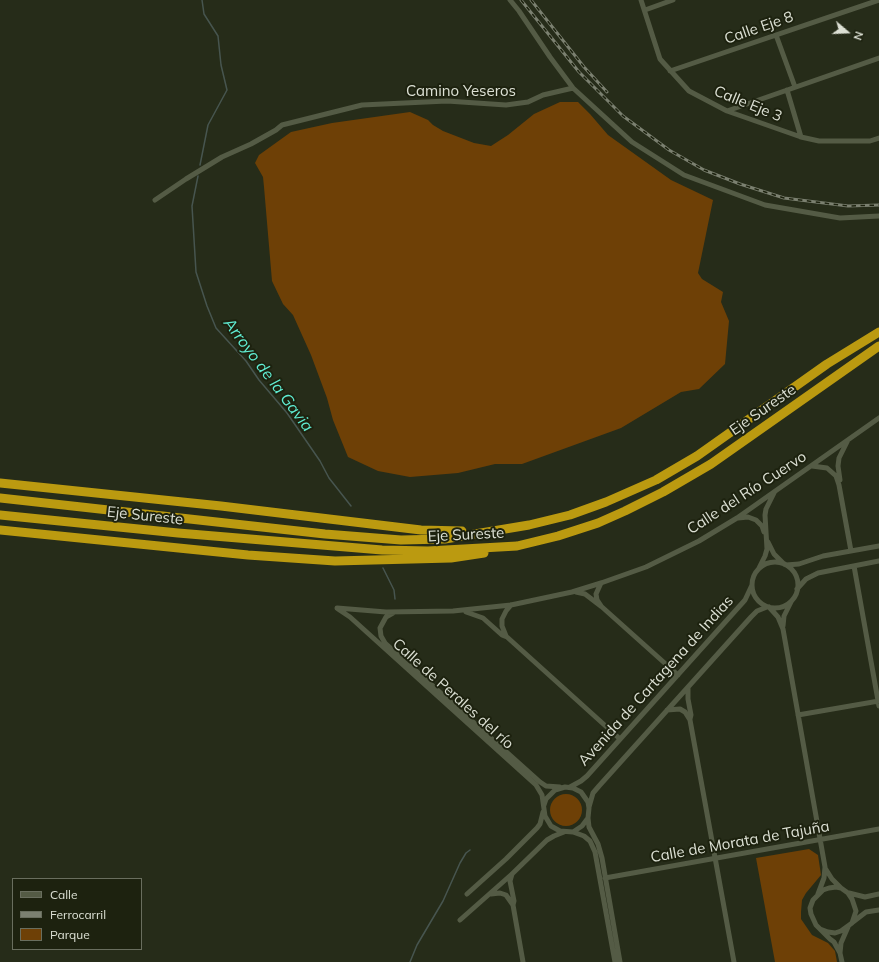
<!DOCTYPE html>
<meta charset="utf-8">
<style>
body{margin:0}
#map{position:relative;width:879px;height:962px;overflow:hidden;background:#262c19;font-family:Mulish,sans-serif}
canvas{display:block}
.legend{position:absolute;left:12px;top:878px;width:130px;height:72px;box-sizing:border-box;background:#1d220f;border:1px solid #696e5e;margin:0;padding:5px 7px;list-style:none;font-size:12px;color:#dce0d4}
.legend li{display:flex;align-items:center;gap:8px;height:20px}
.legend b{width:20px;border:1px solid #696e5e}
.north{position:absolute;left:827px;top:12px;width:40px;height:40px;-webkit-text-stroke:3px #1d220f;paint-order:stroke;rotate:109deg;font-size:11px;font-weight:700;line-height:16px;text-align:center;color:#dce0d4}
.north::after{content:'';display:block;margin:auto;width:14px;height:18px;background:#dce0d4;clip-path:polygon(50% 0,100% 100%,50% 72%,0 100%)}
</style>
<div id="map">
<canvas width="879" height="962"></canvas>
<ul class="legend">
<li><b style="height:5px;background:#545b45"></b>Calle</li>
<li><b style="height:5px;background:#7b8070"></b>Ferrocarril</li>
<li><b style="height:11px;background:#6e4006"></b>Parque</li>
</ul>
<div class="north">N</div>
</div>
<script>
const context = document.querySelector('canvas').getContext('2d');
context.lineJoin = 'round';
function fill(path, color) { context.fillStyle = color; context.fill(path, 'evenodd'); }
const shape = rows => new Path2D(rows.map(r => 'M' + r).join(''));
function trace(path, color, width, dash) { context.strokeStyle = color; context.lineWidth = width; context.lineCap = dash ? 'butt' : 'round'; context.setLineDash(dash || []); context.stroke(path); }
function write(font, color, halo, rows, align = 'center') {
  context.font = font + ' Mulish,sans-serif'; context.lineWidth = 4; context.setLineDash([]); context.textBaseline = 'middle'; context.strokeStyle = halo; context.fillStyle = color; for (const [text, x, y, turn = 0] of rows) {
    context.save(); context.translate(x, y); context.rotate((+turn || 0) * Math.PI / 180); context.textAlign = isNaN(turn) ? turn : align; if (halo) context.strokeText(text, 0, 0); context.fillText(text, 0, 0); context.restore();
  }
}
const green = shape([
 [560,102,578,102,590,114,608,135,671,180,713,200,698,273,702,279,723,292,721,302,729,321,725,364,699,389,681,392,621,428,522,464,495,464,458,473,410,477,378,471,348,457,333,420,327,398,311,355,293,315,283,304,272,281,264,187,263,177,255,163,259,155,291,132,332,123,410,112,428,120,433,125,443,131,474,143,491,146,508,135,534,114],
 '550 810a16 16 0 1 1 32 0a16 16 0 1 1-32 0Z',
 [809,849,818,855,821,875,806,893,802,900,801,912,801,919,812,935,828,943,835,951,837,962,775,962,756,858]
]);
const stream = shape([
 [200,165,208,125,227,90,221,65,218,36,204,14,202,0],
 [198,176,192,206,196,272,207,306,216,328,246,361,259,380,287,413,320,461,329,478,351,506],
 [383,568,394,590,395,599],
 [410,962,417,945,443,901,460,863,466,853,470,850]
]);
const street = shape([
 [510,0,519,11,550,57,573,88,632,142,684,175,765,205,840,218,879,216],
 [641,0,660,59,689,91,727,111,801,137,819,141,870,141,879,138],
 [645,10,673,0],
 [776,35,795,87],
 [670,71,879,0],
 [787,90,801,137],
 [727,111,879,58],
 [155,200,186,179,222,157,251,144,276,130,282,125,362,105,447,101,506,105,528,102,543,95,573,88],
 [812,466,827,468,836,476,839,485,851,551],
 [840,480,838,466,839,458,847,442],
 [738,518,748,517,756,520,762,526,764,532],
 [768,542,774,554,784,564],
 '752 585a23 23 0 1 1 46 0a23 23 0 1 1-46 0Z',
 [786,565,799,564,823,556,879,546],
 [854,566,879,706],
 [759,568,765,556,767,549,765,515,766,509,774,493],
 [601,583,596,594,597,600,601,606],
 [797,589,806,579,818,573,879,561],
 [576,592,585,594,602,607,678,675],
 [769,607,778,617,783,629,825,867,824,878,818,894],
 [337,608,386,612,453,611,511,605,572,592,601,583,646,567,699,541,737,518,879,418],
 [338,609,350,617,536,785,542,795,545,816,551,826,560,831,573,832,582,826,588,818,589,808,588,802,581,792,573,788,565,787,555,790,546,799,544,805],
 [466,612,483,618,502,635,507,637,620,739],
 [393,613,386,617,380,628,381,636,385,643,540,782,546,786,560,787],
 [783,626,784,616,791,602],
 [506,636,502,626,502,619,506,611,511,605],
 [688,687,688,699,691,715,690,719],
 [667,710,680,709,685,712,690,720,734,962],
 [798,715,879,701],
 [570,787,581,781,587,776,745,600,752,585],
 [589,807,593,793,599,786,751,617,757,611,767,607],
 [588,818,589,827,598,844,602,858,620,962],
 [573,832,584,836,590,841,595,852,615,962],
 [825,868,832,879,841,888],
 [512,874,510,881,514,901,513,905,523,962],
 [605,878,879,829],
 [849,893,865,897,879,894],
 [467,894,506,859,537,828,540,824,543,812],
 [491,894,500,893,506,895,513,905],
 [460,920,512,874,547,840,554,836,564,832],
 [853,922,866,912,879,910],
 [820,929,828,932,835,933,841,931,852,923,856,911,852,899,848,893,841,888,836,887,829,888,823,890,813,900,810,908,811,914,816,925,830,939,834,942,840,953],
 [842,962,840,953,841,943,848,927]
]);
const highway = shape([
 [0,483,221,506,421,530,462,531],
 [0,498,325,534,401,540,445,539,529,525,570,515,606,502,656,480,697,456,827,364,879,332],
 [0,515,178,533,382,550,428,551,517,546,558,536,598,523,625,511,663,492,711,464,879,346],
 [0,530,248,555,335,561,451,558,484,553]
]);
const rail = shape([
 [521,0,579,72,623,116,669,150,704,170,740,184,784,198,848,206,879,205],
 [531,0,584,67,607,92]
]);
const streetNames = [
 ["Calle Eje 8",759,28,-19],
 ["Camino Yeseros",461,91],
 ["Calle Eje 3",748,104,22],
 ["Eje Sureste",763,410,-35],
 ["Calle del Río Cuervo",747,493,-33],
 ["Eje Sureste",145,516,6],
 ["Eje Sureste",466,535,-3],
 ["Avenida de Cartagena de Indias",656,681,-48],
 ["Calle de Perales del río",453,694,42],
 ["Calle de Morata de Tajuña",740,842,-10]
];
const waterNames = [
 ["Arroyo de la Gavia",268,375,53]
];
fill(green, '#6e4006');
trace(stream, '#47554f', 1.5);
trace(street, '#545b45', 5);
trace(highway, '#bb9a10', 9);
trace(rail, '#7b8070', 3);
trace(rail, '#1d220f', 1.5, [4.5]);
write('15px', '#dce0d4', '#1d220f', streetNames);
write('italic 16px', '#60edd3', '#1d220f', waterNames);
</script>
